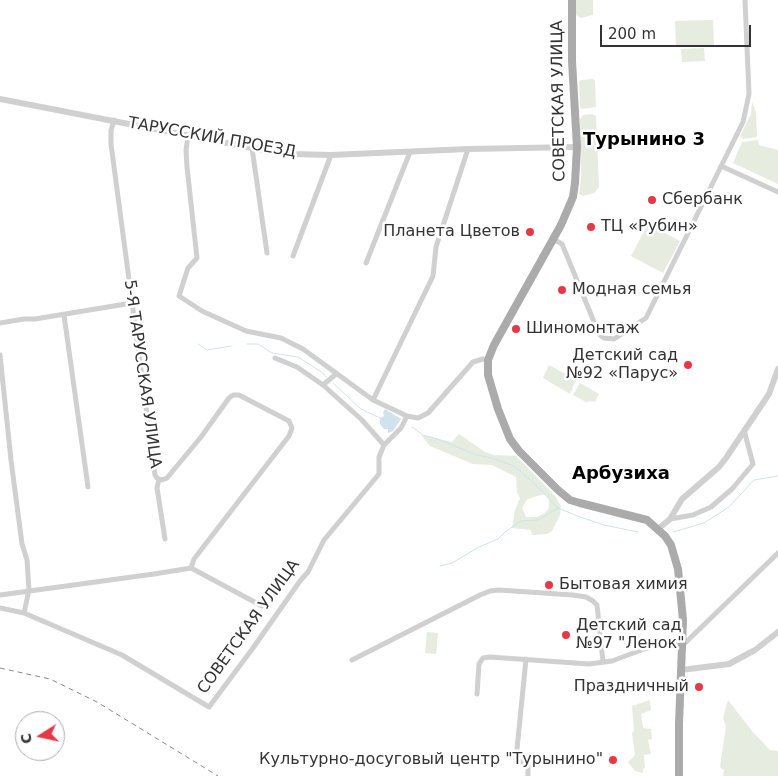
<!DOCTYPE html>
<meta charset="utf-8">
<style>
body{margin:0}
#map{position:relative;width:778px;height:776px;overflow:hidden;background:#fff;font-family:"DejaVu Sans",sans-serif}
canvas{display:block}
.north{position:absolute;left:15px;top:711px;width:50px;height:50px;box-sizing:border-box;background:#fff;border:1px solid #adadad;border-radius:50%;rotate:260deg;font-size:14px;font-weight:700;line-height:20px;text-align:center;color:#333}
.north::after{content:'';display:block;margin:auto;width:18px;height:22px;background:#e63946;clip-path:polygon(50% 0,100% 100%,50% 72%,0 100%)}
.scale{position:absolute;left:600px;top:25px;width:151px;height:22px;box-sizing:border-box;border:2px solid #333;border-top:0;padding-left:6px;font-size:15px;line-height:18px;white-space:nowrap;color:#333;-webkit-text-stroke:4px #fff;paint-order:stroke}
</style>
<div id="map">
<canvas width="778" height="776"></canvas>
<div class="north">С</div>
<div class="scale">200 m</div>
</div>
<script>
const context = document.querySelector('canvas').getContext('2d');
context.lineJoin = 'round';
function fill(path, color) { context.fillStyle = color; context.fill(path, 'evenodd'); }
const shape = rows => new Path2D(rows.map(r => 'M' + r).join(''));
function trace(path, color, width, dash) { context.strokeStyle = color; context.lineWidth = width; context.lineCap = dash ? 'butt' : 'round'; context.setLineDash(dash || []); context.stroke(path); }
function write(font, color, halo, rows, align = 'center') {
  context.font = font + ' "DejaVu Sans",sans-serif'; context.lineWidth = 5; context.setLineDash([]); context.textBaseline = 'middle'; context.strokeStyle = halo; context.fillStyle = color; for (const [text, x, y, turn = 0] of rows) {
    context.save(); context.translate(x, y); context.rotate((+turn || 0) * Math.PI / 180); context.textAlign = isNaN(turn) ? turn : align; if (halo) context.strokeText(text, 0, 0); context.fillText(text, 0, 0); context.restore();
  }
}
const green = shape([
 [576,0,593,0,593,15,581,18,576,15],
 [713,20,714,46,676,47,675,21],
 [704,48,705,61,682,62,681,49],
 [593,79,595,81,596,107,582,109,580,107,579,82,581,80],
 [752,102,756,112,757,137,743,139,740,136,751,114],
 [592,114,596,116,599,187,594,193,583,196,579,194,581,177,580,119,583,115],
 [758,140,759,145,778,150,778,184,733,163,742,142],
 [648,224,680,241,663,273,631,256],
 [549,365,576,380,570,394,543,378],
 [580,383,599,394,595,402,591,401,586,402,573,395],
 [459,434,485,452,494,455,516,456,555,496,561,506,560,515,552,531,547,534,532,535,531,530,512,528,515,510,520,498,517,492,516,477,492,465,473,464,430,446,421,435,452,442],
 [545,494,549,500,549,508,545,513,537,517,526,517,522,508,527,499],
 [427,632,438,633,436,654,425,653],
 [650,700,651,710,641,714,643,728,651,729,652,739,648,740,651,754,644,755,645,768,643,769,643,773,635,771,628,762,635,755,632,733,634,731,632,706],
 [728,700,752,731,770,750,778,751,778,776,723,776,724,770,720,767,726,726,723,718]
]);
const water = shape([
 [385,409,401,419,393,431,388,433,388,429,384,429,380,424,380,418,384,416,383,412]
]);
const stream = shape([
 [198,344,207,350,232,346],
 [247,344,258,344,272,353,298,357,323,373,326,377],
 [333,383,361,409,380,418],
 [412,427,423,435,438,439,476,455,492,458,514,466,536,485,558,508,580,517,604,525,638,532],
 [673,532,704,523,729,507,754,480,778,476],
 [440,566,452,563,479,547,498,539,505,532,521,521,538,520,558,508]
]);
const minor = shape([
 [114,120,111,131,111,144,155,475,157,478,162,480,167,478,201,437,229,398,233,395,239,395,289,421,292,428,289,436,194,559,191,568],
 [188,136,186,150,187,167,197,258,188,268,179,296,202,311,246,331,281,338,303,349,373,400,407,416],
 [252,148,267,253],
 [721,166,778,192],
 [553,239,562,244,599,334,604,338,614,339,646,318,743,122,749,94,745,0],
 [293,256,331,155],
 [366,263,410,152],
 [64,315,88,487],
 [0,323,24,319,35,319,132,303],
 [0,355,11,460,22,544,27,560,29,590,24,613],
 [275,358,297,367,323,385,362,420,384,445],
 [323,385,336,374],
 [373,400,433,276,436,247,468,149],
 [159,479,157,488,165,539],
 [670,519,693,515,711,507,732,489,753,464,744,430],
 [0,595,154,574,191,568,262,606],
 [0,608,24,613,122,655,209,707,253,648,300,581,308,572,324,540,379,474,379,457,384,445,401,428,407,416,418,418,428,413,473,362,483,359,488,360],
 [526,659,516,759,528,766,528,776],
 [352,660,480,595,490,591,499,590,573,595,586,597,593,601,597,605,603,662],
 [477,694,479,664,483,658,490,657,589,664,612,661,644,649,670,643,683,645,778,553]
]);
const tertiary = shape([
 [0,99,252,148,291,154,331,155,468,149,577,147],
 [658,529,670,519,682,499,719,467,726,458,769,394,778,369],
 [681,670,729,664,755,650,778,632]
]);
const primary = shape([
 [572,0,572,61,577,147,575,183,573,197,561,225,494,345,488,360,488,375,498,409,510,439,519,451,558,490,570,500,580,503,647,520,665,536,671,545,678,569,683,620,679,724,679,776]
]);
const rail = shape([
 [0,668,50,679,97,702,218,776]
]);
const markers = [
 [652,200,5,"#e63946"],
 [591,227,5,"#e63946"],
 [530,232,5,"#e63946"],
 [562,290,5,"#e63946"],
 [516,329,5,"#e63946"],
 [688,365,5,"#e63946"],
 [549,585,5,"#e63946"],
 [566,635,5,"#e63946"],
 [699,687,5,"#e63946"],
 [613,760,5,"#e63946"]
];
const streetNames = [
 ["СОВЕТСКАЯ УЛИЦА",559,101,-91],
 ["ТАРУССКИЙ ПРОЕЗД",212,138,10],
 ["5-Я ТАРУССКАЯ УЛИЦА",142,374,82],
 ["СОВЕТСКАЯ УЛИЦА",249,627,-54]
];
const poiNames = [
 ["Сбербанк",662,200],
 ["ТЦ «Рубин»",601,227],
 ["Планета Цветов",520,232,"right"],
 ["Модная семья",572,290],
 ["Шиномонтаж",526,329],
 ["Детский сад",678,356,"right"],
 ["№92 «Парус»",678,374,"right"],
 ["Бытовая химия",559,585],
 ["Детский сад",576,626],
 ["№97 \"Ленок\"",576,644],
 ["Праздничный",689,687,"right"],
 ["Культурно-досуговый центр \"Турынино\"",603,760,"right"]
];
const neighbourhoodNames = [
 ["Турынино 3",644,140],
 ["Арбузиха",621,474]
];
fill(green, '#e6ecdf');
fill(water, '#cfe2ee');
trace(stream, '#cfe2ee', 1);
trace(minor, '#d0d0d0', 5);
trace(tertiary, '#d0d0d0', 6);
trace(primary, '#ababab', 8);
trace(rail, '#888', 1, [5, 4]);
for (const [x, y, r, color] of markers) { const dot = new Path2D(); dot.arc(x, y, r, 0, 2 * Math.PI); context.fillStyle = color; context.fill(dot); trace(dot, '#fff', 2); }
write('16px', '#333', '#fff', streetNames);
write('16px', '#333', '#fff', poiNames, 'left');
write('bold 18px', '#000', '#fff', neighbourhoodNames);
</script>
